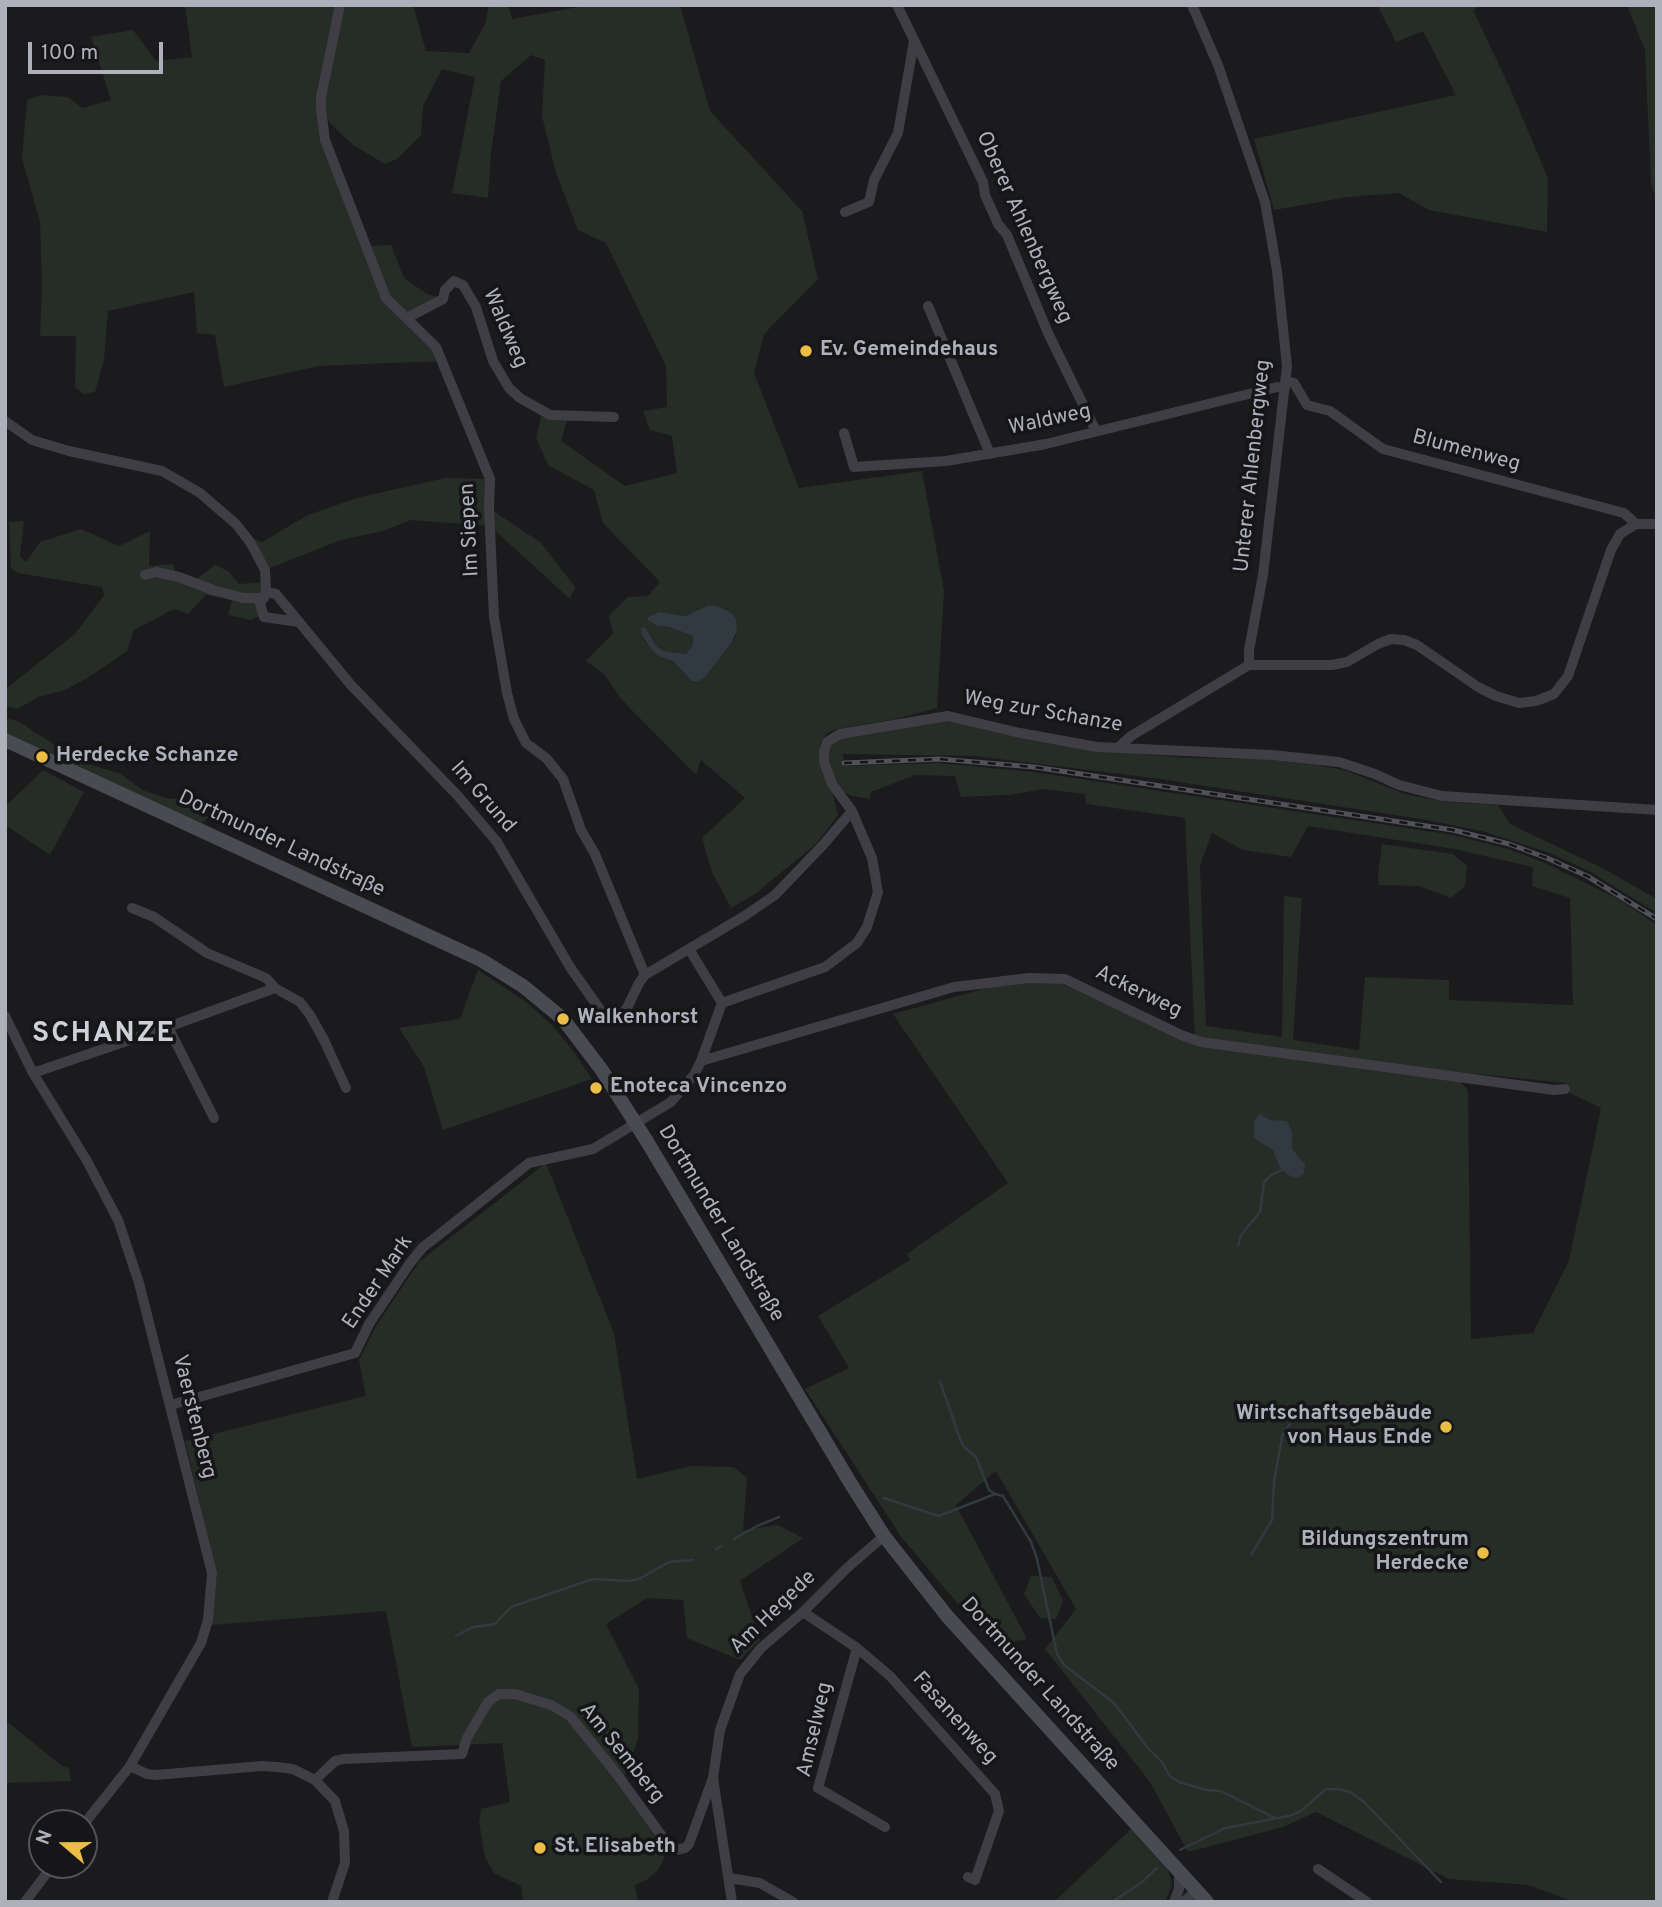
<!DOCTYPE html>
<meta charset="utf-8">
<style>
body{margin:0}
#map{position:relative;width:1662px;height:1907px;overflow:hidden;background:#1b1b1d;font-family:Overpass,sans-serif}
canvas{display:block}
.frame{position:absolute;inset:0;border:7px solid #aeb1bb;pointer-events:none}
.north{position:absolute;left:28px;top:1809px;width:70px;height:70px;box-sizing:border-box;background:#161618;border:2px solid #535459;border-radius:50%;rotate:290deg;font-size:19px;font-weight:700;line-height:28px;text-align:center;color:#aeb1bb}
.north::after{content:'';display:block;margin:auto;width:24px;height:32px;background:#e9bd46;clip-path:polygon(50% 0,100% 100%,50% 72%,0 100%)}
.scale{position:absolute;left:28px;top:42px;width:135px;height:32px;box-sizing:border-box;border:4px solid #aeb1bb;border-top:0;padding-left:9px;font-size:21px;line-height:24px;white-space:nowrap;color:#aeb1bb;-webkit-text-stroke:5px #161618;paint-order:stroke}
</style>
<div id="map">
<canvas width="1662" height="1907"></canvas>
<div class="frame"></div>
<div class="north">N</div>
<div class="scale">100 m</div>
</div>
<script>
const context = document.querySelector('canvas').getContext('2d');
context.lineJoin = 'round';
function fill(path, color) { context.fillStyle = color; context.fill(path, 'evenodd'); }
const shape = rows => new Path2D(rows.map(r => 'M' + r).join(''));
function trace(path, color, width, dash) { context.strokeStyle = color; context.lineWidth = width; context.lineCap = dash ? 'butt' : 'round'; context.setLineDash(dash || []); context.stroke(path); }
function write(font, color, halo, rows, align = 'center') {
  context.font = font + ' Overpass,sans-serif'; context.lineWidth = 7; context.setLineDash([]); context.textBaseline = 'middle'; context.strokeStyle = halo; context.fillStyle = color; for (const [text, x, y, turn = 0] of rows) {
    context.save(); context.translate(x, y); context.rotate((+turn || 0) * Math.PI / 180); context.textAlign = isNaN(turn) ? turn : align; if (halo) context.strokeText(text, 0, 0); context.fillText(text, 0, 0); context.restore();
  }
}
const green = shape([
 [185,5,413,5,426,51,469,53,485,24,489,5,508,5,512,19,589,5,680,5,710,111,802,211,818,279,764,334,754,373,799,488,922,471,944,591,937,708,896,719,836,729,826,734,821,742,819,756,823,775,833,795,838,815,816,844,755,894,731,908,712,872,702,838,745,798,701,760,696,774,688,767,621,699,605,675,586,661,613,633,609,615,628,597,648,596,660,582,603,523,594,490,548,465,536,438,542,412,568,417,561,441,625,486,677,473,672,436,650,430,643,411,667,407,666,366,606,243,578,230,556,173,542,116,545,60,531,55,501,81,491,153,488,198,452,193,475,77,442,69,423,106,421,135,397,159,385,164,353,145,331,124,322,111,323,119,367,246,391,245,404,278,427,294,443,299,408,319,442,361,319,366,224,387,215,335,197,333,194,292,108,311,104,360,95,392,83,394,75,387,76,336,40,336,42,288,40,222,22,158,27,100,40,95,68,97,82,108,111,100,91,37,133,30,156,61,192,57],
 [707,606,736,636,705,677,659,656,645,641,647,630,656,646,664,651,686,654,693,645,693,636,669,627,658,626,660,612,685,616],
 [1377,5,1482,5,1473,10,1509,86,1548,178,1547,232,1429,210,1399,193,1348,197,1274,210,1254,139,1456,95,1423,31,1396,42],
 [1627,5,1657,5,1657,200,1651,184,1645,50],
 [445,478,490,479,489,508,541,543,575,587,570,599,490,526,411,520,383,531,341,540,265,570,244,535,262,542,308,515,357,498],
 [24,521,20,556,26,562,40,542,81,529,119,546,150,531,149,566,173,564,178,580,190,584,215,565,228,571,239,584,267,582,263,614,251,620,228,615,232,600,206,595,188,614,174,609,134,630,127,651,91,676,65,690,38,697,18,709,5,706,7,688,75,634,104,595,102,587,18,573,11,568,9,522],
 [5,718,18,721,79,761,121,774,142,790,170,799,181,798,208,817,197,829,5,740],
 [937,721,950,721,1007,733,1018,738,1092,751,1111,751,1184,758,1262,759,1318,765,1347,771,1408,795,1448,802,1498,805,1510,824,1606,870,1657,899,1657,913,1589,871,1550,853,1482,831,1421,819,1153,778,975,756,843,754,844,766,939,763,1033,772,1453,835,1508,849,1545,863,1620,900,1657,925,1657,1902,1574,1902,1528,1885,1449,1879,1316,1812,1283,1827,1188,1852,1150,1782,1045,1649,1076,1609,996,1471,956,1505,1027,1639,994,1646,902,1538,805,1389,849,1368,818,1316,910,1260,907,1254,1008,1183,893,1014,998,985,1021,981,1058,983,1071,987,1195,1042,1185,818,1086,804,1085,794,1044,789,1009,795,961,797,955,776,915,775,871,792,869,799,852,796,843,792,836,783,828,762,827,752,830,744,835,739],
 [1308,826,1454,849,1533,867,1532,886,1570,898,1573,1005,1449,1000,1449,980,1365,977,1359,1050,1293,1040,1302,898,1284,896,1282,1037,1206,1026,1200,865,1212,833,1243,850,1291,857],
 [1449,1071,1566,1083,1570,1093,1601,1108,1569,1261,1533,1333,1471,1339,1468,1090],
 [43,770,84,792,50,855,5,825,5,807],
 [1382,844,1453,854,1467,866,1465,886,1451,898,1419,886,1379,885,1378,875],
 [478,970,526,1002,552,1025,574,1052,592,1079,443,1130,424,1067,399,1028,460,1019],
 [546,1163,614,1333,637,1479,691,1466,734,1467,747,1478,743,1530,778,1525,803,1538,740,1581,760,1640,740,1660,687,1638,683,1600,647,1598,606,1624,639,1689,638,1739,623,1780,665,1840,666,1854,658,1870,648,1879,635,1885,638,1902,523,1902,521,1886,494,1873,485,1857,479,1822,481,1809,510,1802,502,1743,412,1747,386,1611,212,1625,217,1575,185,1441,366,1396,359,1360,376,1326,419,1262],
 [1031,1576,1052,1577,1063,1601,1056,1619,1040,1618,1024,1594],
 [5,1720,62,1766,69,1768,71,1781,5,1783],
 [1131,1829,1168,1869,1172,1885,1165,1902,1054,1902]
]);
const water = shape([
 [707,606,716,606,730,612,736,618,737,630,732,642,705,677,698,681,692,681,674,662,659,656,652,650,642,635,641,629,643,627,647,630,656,646,664,651,686,654,693,645,693,636,669,627,658,626,648,620,648,617,660,612,685,616],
 [1259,1114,1271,1120,1287,1121,1292,1132,1292,1149,1305,1164,1304,1174,1297,1178,1288,1175,1279,1166,1273,1150,1254,1138,1254,1122]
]);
const stream = shape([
 [1238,1246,1241,1235,1260,1212,1264,1182,1271,1175,1282,1170],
 [940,1381,960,1439,964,1447,976,1457,989,1490,995,1494],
 [884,1498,939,1516,995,1494,1003,1496,1031,1542,1037,1559,1057,1654,1064,1665,1114,1703,1148,1748,1162,1762,1170,1776,1179,1782,1206,1790,1221,1791,1275,1818],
 [734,1539,757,1526,779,1517],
 [716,1549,722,1546],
 [1251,1555,1272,1520,1274,1482,1281,1443,1282,1436,1290,1424],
 [456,1636,473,1627,495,1624,511,1607,593,1579,629,1581,639,1579,669,1562,693,1560],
 [1180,1850,1225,1828,1289,1816,1301,1811,1326,1789,1339,1789,1350,1792,1364,1802,1441,1882],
 [1112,1902,1141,1883,1157,1868]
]);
const minor = shape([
 [340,5,321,97,321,109,325,140,386,298,436,347,490,479,489,508,494,617,507,693,514,719,526,743,546,758,563,779,581,830,595,854,645,975],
 [897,5,983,182,985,195,998,224,1007,235,1048,333,1096,431],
 [1192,5,1218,65,1265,202,1277,271,1287,366,1263,575,1249,650,1249,665],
 [845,212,869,202,874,180,898,133,914,41],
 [928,306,990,454],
 [407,318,443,299,445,290,454,281,463,285,476,307,493,361,509,388,520,398,550,415,614,417],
 [1286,381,1294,383,1307,405,1330,411,1383,449,1624,513,1636,524,1657,524],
 [5,421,32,440,69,451,162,471,200,493,236,524,250,542,265,570,266,592,260,604,264,617,299,622],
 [844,433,854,467,946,461,1046,444,1277,387,1285,388],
 [145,575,156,572,179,577,213,590,243,598,264,598],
 [266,592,276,594,351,685,458,796,497,842,570,967,608,1021,619,1017,627,1008,639,983,645,975,746,915,775,895,823,845,852,811,832,784,824,762,824,752,827,742,840,734,948,716,1020,733,1097,747,1272,755,1339,762,1375,774,1399,785,1442,796,1657,810],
 [1249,665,1332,665,1347,662,1378,644,1391,639,1404,640,1417,645,1478,687,1496,696,1519,703,1536,701,1554,694,1568,676,1611,550,1620,534,1636,524],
 [1120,746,1131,736,1249,665],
 [132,908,154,917,207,953,266,978,275,988],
 [689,949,722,1003],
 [5,1016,33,1073,87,1161,118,1220,139,1283,212,1573,208,1620,201,1643,130,1766,84,1824],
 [168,1027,214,1118],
 [701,1061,954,987,1029,978,1065,979,1181,1035,1201,1042,1554,1090,1565,1089],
 [33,1073,168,1027,275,988,300,1002,310,1015,324,1040,346,1088],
 [171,1405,355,1353,369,1324,410,1263,423,1247,435,1238,529,1163,593,1149,671,1102,694,1075,701,1061,722,1003,825,967,857,943,867,927,878,892,872,858,852,811],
 [803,1612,857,1648,890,1676,995,1794,999,1811,975,1880,968,1877],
 [857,1648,818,1788,885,1827],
 [130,1766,147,1774,156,1775,262,1766,277,1767,293,1769,315,1780,335,1801,344,1831,345,1863,332,1902],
 [315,1780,335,1761,343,1759,462,1754,467,1738,488,1702,499,1694,515,1694,551,1705,570,1716,616,1773,667,1843,676,1850,685,1848,689,1844,713,1778],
 [1318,1869,1367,1902],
 [729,1878,760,1883,793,1902],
 [25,1902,53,1865],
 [732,1902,713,1778,720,1730,740,1674,761,1648,803,1612,847,1568,884,1536],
 [1174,1902,1179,1889,1179,1871],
 [1183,1902,1197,1891]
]);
const secondary = shape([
 [5,740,481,960,523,986,563,1019,601,1069,648,1143,851,1484,884,1536,947,1616,1207,1902]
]);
const rail = shape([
 [844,763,939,759,1034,767,1453,830,1509,844,1547,858,1587,876,1657,919]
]);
const markers = [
 [806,351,7,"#e9bd46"],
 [42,757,7,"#e9bd46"],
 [563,1019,7,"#e9bd46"],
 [596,1088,7,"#e9bd46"],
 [1446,1427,7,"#e9bd46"],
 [1483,1553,7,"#e9bd46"],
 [540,1848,7,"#e9bd46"]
];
const streetNames = [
 ["Oberer Ahlenbergweg",1023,228,66],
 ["Waldweg",504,329,67],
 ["Waldweg",1050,421,-12],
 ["Blumenweg",1466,452,15],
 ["Unterer Ahlenbergweg",1254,466,-84],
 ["Im Siepen",471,530,-93],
 ["Weg zur Schanze",1043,713,10],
 ["Im Grund",482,798,49],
 ["Dortmunder Landstraße",281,845,25],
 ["Ackerweg",1138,993,26],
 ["Dortmunder Landstraße",720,1224,59],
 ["Ender Mark",379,1283,-56],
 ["Vaerstenberg",193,1417,76],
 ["Am Hegede",774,1613,-44],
 ["Dortmunder Landstraße",1039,1685,48],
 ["Fasanenweg",954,1719,48],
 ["Amselweg",816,1730,-77],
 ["Am Semberg",621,1754,51]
];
const poiNames = [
 ["Ev. Gemeindehaus",820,351],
 ["Herdecke Schanze",56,757],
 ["Walkenhorst",577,1019],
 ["Enoteca Vincenzo",610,1088],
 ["Wirtschaftsgebäude",1432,1415,"right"],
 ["von Haus Ende",1432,1439,"right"],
 ["Bildungszentrum",1469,1541,"right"],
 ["Herdecke",1469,1565,"right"],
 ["St. Elisabeth",554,1848]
];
const districtNames = [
 ["SCHANZE",104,1035]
];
fill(green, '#252d26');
fill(water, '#313941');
trace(stream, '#313941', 2.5);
trace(minor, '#3e3e44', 10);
trace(secondary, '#4a4b52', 14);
trace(rail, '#515259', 5);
trace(rail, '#161618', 2.5, [8]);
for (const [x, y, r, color] of markers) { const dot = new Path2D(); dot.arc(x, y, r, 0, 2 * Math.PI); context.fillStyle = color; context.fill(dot); trace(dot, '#161618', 2.5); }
write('21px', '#aeb1bb', '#161618', streetNames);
write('bold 21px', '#aeb1bb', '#161618', poiNames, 'left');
context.letterSpacing = '2px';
write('bold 28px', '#cfd1d8', '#161618', districtNames);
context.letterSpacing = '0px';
</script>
